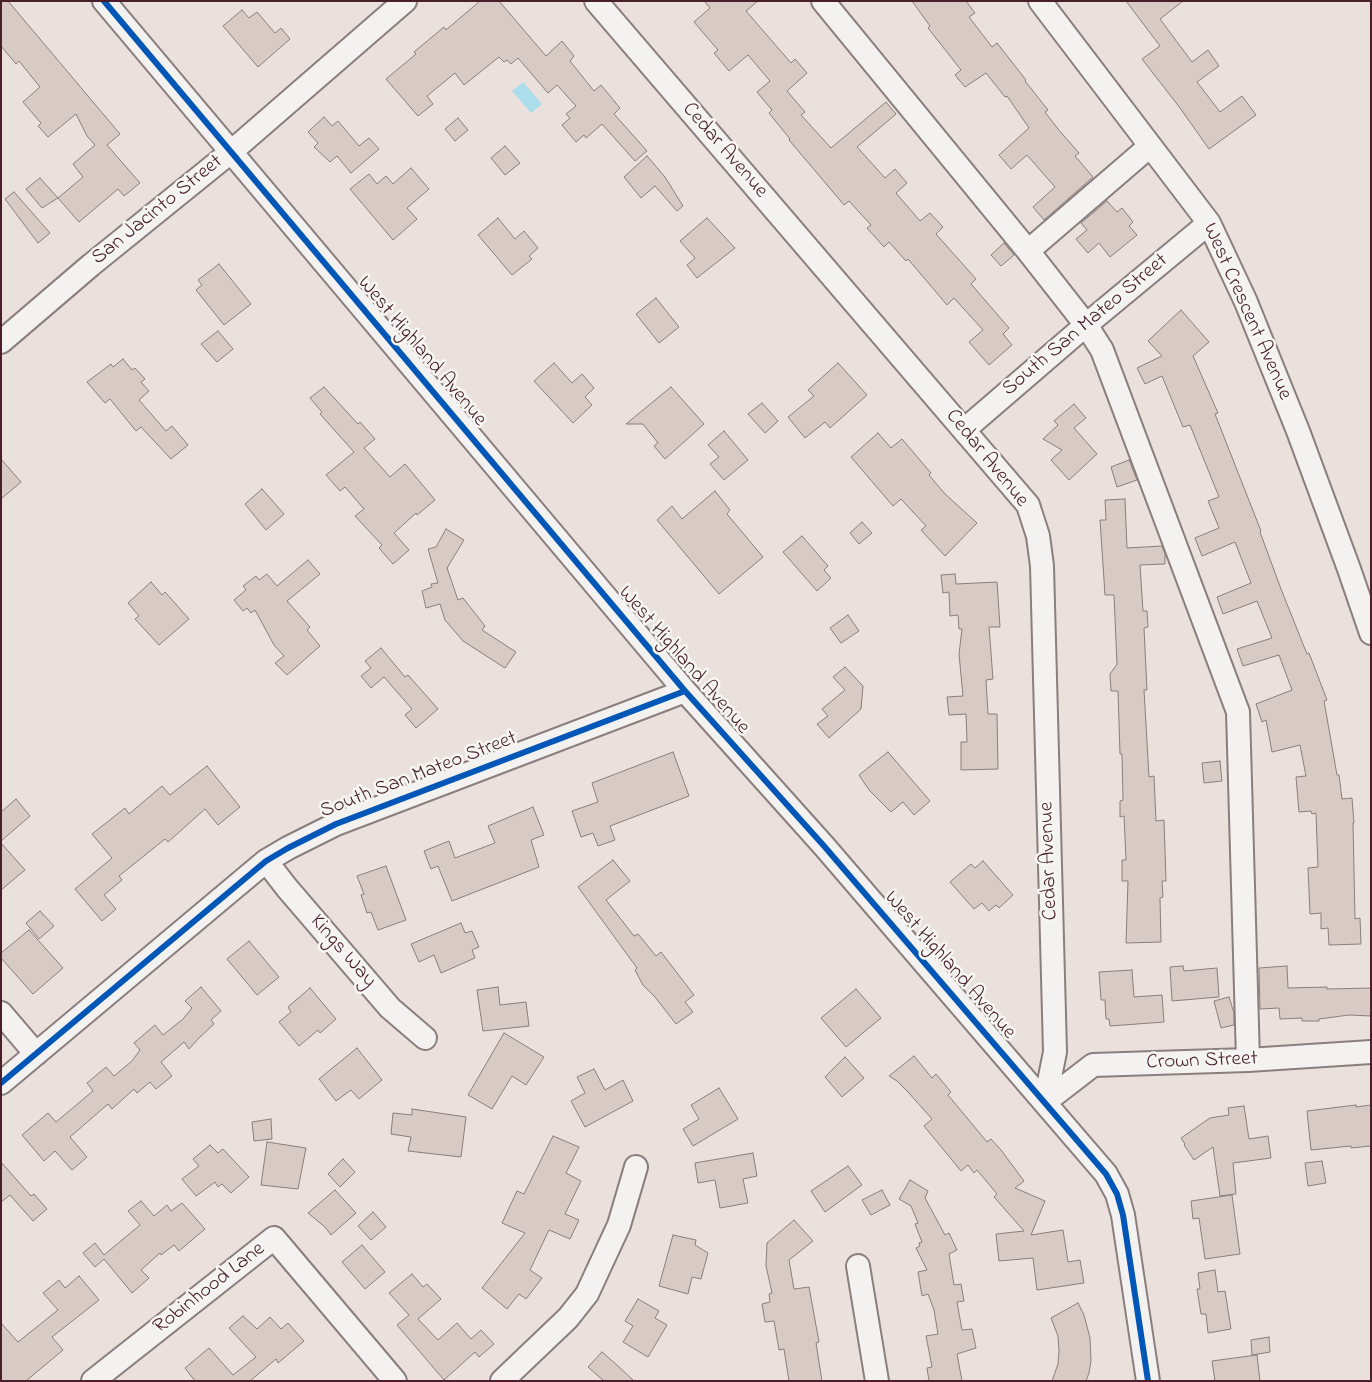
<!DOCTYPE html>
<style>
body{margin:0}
#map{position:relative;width:1372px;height:1382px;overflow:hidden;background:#eae1dd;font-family:"Indie Flower",sans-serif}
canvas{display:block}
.frame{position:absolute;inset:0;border:2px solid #4a1f2b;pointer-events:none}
</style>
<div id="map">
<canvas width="1372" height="1382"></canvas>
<div class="frame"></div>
</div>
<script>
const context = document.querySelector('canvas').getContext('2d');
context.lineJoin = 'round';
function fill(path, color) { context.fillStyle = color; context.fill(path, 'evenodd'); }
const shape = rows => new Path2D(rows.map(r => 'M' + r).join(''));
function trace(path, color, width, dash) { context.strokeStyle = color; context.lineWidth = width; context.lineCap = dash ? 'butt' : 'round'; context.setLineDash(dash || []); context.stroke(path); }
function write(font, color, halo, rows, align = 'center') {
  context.font = font + ' "Indie Flower",sans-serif'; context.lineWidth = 5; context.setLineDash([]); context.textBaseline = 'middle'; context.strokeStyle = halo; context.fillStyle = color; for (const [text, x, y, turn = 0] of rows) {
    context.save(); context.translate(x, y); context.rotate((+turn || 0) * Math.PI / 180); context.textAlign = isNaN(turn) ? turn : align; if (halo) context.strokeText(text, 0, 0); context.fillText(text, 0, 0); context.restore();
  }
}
const water = shape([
 [523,82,542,104,531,113,512,91]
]);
const building = shape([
 [1,1,8,1,120,134,107,145,140,183,124,196,118,189,79,222,58,198,83,177,73,164,95,145,87,136,76,114,48,137,38,126,41,123,23,102,40,87,19,61,16,64,1,46,1,1],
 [480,1,499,1,546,56,562,41,574,56,570,61,594,91,601,85,620,108,614,114,647,151,635,161,602,124,586,138,584,135,576,142,562,125,570,118,566,114,576,106,557,85,548,93,518,58,511,64,507,60,504,62,499,57,464,85,455,73,427,96,433,104,418,116,386,79,416,54,414,52,444,27,446,30,480,1],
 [704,1,758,1,746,11,791,63,795,59,807,73,787,91,805,112,801,115,831,148,886,102,896,114,857,147,885,178,895,169,907,183,896,193,920,221,930,213,943,227,936,234,976,279,971,284,1009,328,1003,334,1012,345,989,365,969,342,983,330,954,298,947,305,908,259,906,261,889,242,884,247,867,228,871,225,849,201,844,205,789,140,790,139,769,113,772,110,757,92,770,81,748,55,729,71,714,53,718,50,694,22,710,8,704,1],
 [912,1,966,1,975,13,969,17,992,47,997,43,1026,80,1025,81,1048,110,1045,112,1058,129,1079,153,1075,156,1093,177,1044,220,1033,207,1055,187,1027,155,1011,169,999,155,1029,128,1007,96,1005,97,986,73,965,87,955,75,961,70,928,28,930,26,912,1],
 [1126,1,1183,1,1160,19,1192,62,1208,50,1219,66,1197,82,1220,112,1242,96,1256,115,1209,149,1180,108,1142,59,1160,46,1126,1],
 [242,10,249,18,257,12,275,33,281,28,290,39,258,67,223,26,242,10],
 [324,117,332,126,338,121,359,146,369,138,379,149,351,173,337,156,330,162,314,147,318,143,308,132,324,117],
 [458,118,468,130,455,141,445,129,458,118],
 [505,146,520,163,505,175,491,158,505,146],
 [647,156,665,177,683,206,677,211,655,186,641,198,624,177,647,156],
 [411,168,429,189,407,208,417,219,393,240,350,189,369,174,377,184,386,176,393,184,411,168],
 [40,178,58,198,42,208,26,189,40,178],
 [14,192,50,233,38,243,5,199,14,192],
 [1107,201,1117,212,1122,208,1133,222,1129,226,1137,235,1110,257,1099,243,1088,253,1076,239,1087,230,1081,223,1107,201],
 [498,218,515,239,524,231,538,248,529,256,532,259,512,275,478,235,498,218],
 [707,218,735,248,697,278,687,265,695,258,680,241,707,218],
 [1004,243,1014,255,1001,266,991,255,1004,243],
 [219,264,251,304,224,325,196,290,202,285,198,280,219,264],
 [656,298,679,327,659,343,636,314,656,298],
 [1181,310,1209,342,1193,356,1218,413,1215,414,1261,531,1260,532,1281,589,1307,654,1309,653,1327,700,1324,701,1337,775,1339,775,1342,799,1352,798,1354,823,1353,823,1355,919,1360,918,1361,944,1329,945,1328,928,1321,929,1321,913,1310,914,1308,868,1318,867,1316,813,1312,814,1311,811,1299,812,1296,777,1306,776,1300,745,1272,752,1266,720,1262,722,1256,704,1292,690,1279,655,1243,666,1237,649,1272,638,1257,601,1223,614,1217,597,1251,583,1235,542,1202,556,1195,538,1219,528,1208,501,1219,497,1190,425,1183,427,1162,376,1145,384,1137,368,1162,356,1148,341,1181,310],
 [218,331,233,349,217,362,201,344,218,331],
 [123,359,132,370,135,368,145,379,141,382,149,391,139,400,166,431,172,426,188,445,171,459,141,427,136,431,110,399,105,403,87,382,111,364,113,367,123,359],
 [554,363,572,383,582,374,594,388,585,397,592,405,573,423,534,381,554,363],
 [838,363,867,395,830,428,825,422,805,438,788,417,814,396,808,390,838,363],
 [324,387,358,424,360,422,375,439,364,448,390,477,405,464,435,500,417,515,416,513,394,533,409,550,393,564,379,548,382,545,355,516,364,509,345,487,340,491,326,475,354,452,320,414,322,412,310,398,324,387],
 [671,387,704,424,665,459,654,446,658,443,643,424,626,424,671,387],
 [762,403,778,421,765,433,748,414,762,403],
 [1074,404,1086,418,1074,428,1097,454,1069,480,1051,460,1062,450,1043,439,1058,425,1054,421,1074,404],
 [724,431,748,460,724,480,710,464,719,457,708,445,724,431],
 [878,433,891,448,902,439,931,473,929,475,945,494,977,523,945,556,921,530,926,526,901,499,893,506,851,457,878,433],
 [1,459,21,482,1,499,1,459],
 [1129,460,1137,480,1117,487,1111,467,1129,460],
 [262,489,284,514,266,530,245,504,262,489],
 [715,491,730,510,727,514,763,557,719,594,657,520,672,506,682,519,715,491],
 [1125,499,1127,548,1162,546,1165,554,1165,564,1140,565,1143,611,1147,611,1148,627,1144,628,1147,690,1144,690,1149,777,1154,776,1156,821,1164,820,1166,881,1162,881,1163,897,1160,898,1161,942,1126,943,1128,881,1122,881,1122,860,1126,860,1124,816,1120,817,1120,801,1123,800,1122,754,1120,754,1118,691,1111,691,1110,674,1117,664,1114,595,1105,595,1100,520,1106,520,1105,500,1125,499],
 [862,522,872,533,859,544,850,533,862,522],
 [446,529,464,540,447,568,458,600,463,598,485,626,482,630,516,652,505,668,463,641,445,620,440,604,426,608,422,591,432,587,431,584,438,583,428,549,436,547,446,529],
 [802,536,828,566,824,570,831,578,817,591,783,552,802,536],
 [308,560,320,574,287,601,310,627,307,630,320,646,287,675,275,663,284,656,274,645,255,610,251,613,247,608,243,611,234,600,246,590,243,586,256,576,259,580,267,574,277,586,308,560],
 [955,574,956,584,997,582,1000,627,989,627,993,679,986,680,988,714,997,714,998,769,961,770,961,742,967,742,966,714,949,715,947,697,963,696,959,654,962,629,959,629,958,615,950,616,949,592,943,593,941,575,955,574],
 [151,582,162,595,165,592,189,619,159,645,135,619,139,616,128,603,151,582],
 [848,615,859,631,841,643,830,628,848,615],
 [381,648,405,677,408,675,438,709,416,728,405,715,412,709,384,677,371,688,361,676,371,668,365,661,381,648],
 [845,667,863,686,861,709,829,738,817,724,828,716,822,709,845,690,833,677,845,667],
 [673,752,689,796,610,826,615,840,598,846,593,833,581,837,572,811,598,802,592,783,673,752],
 [888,752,930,801,914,815,903,802,891,812,869,790,859,775,888,752],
 [1220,761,1222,781,1204,783,1202,763,1220,761],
 [207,766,240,807,218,825,205,809,168,842,165,839,119,876,122,880,104,895,116,909,102,921,75,889,112,858,92,834,125,808,129,814,162,786,170,795,207,766],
 [16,799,30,816,1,841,1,812,16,799],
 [533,807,544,835,531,840,539,867,452,901,438,866,431,869,424,851,449,841,455,858,495,843,488,826,533,807],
 [1,843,25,870,1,890,1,843],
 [613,860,630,881,606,900,634,936,638,934,656,956,661,952,694,995,685,1002,693,1012,676,1024,655,997,643,985,635,970,637,968,578,887,613,860],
 [983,861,1013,895,999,908,996,905,989,911,982,903,974,909,950,882,971,864,975,868,983,861],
 [386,866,406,920,378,930,371,912,367,913,361,895,364,894,357,876,386,866],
 [40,911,54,926,39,939,26,923,40,911],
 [461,923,465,933,472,931,479,947,472,950,475,958,441,973,434,955,419,962,411,944,461,923],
 [29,930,63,968,33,994,1,958,1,953,29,930],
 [249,941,279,977,257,995,227,959,249,941],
 [1183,966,1184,971,1217,968,1219,997,1172,1001,1170,967,1183,966],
 [1287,966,1288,988,1327,987,1327,989,1371,988,1371,1016,1349,1015,1319,1019,1319,1021,1302,1021,1302,1018,1280,1019,1279,1008,1260,1009,1259,968,1287,966],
 [1132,970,1134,997,1162,995,1164,1022,1110,1026,1109,1019,1106,1019,1105,1000,1101,1000,1099,972,1132,970],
 [201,987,221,1011,211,1020,214,1024,198,1039,189,1049,184,1042,161,1062,172,1076,156,1089,150,1082,137,1093,134,1089,112,1109,108,1104,70,1137,87,1157,72,1170,55,1151,44,1161,22,1135,48,1113,56,1122,93,1091,87,1083,106,1067,114,1076,132,1061,140,1050,134,1043,155,1025,163,1035,183,1019,192,1008,185,1001,201,987],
 [498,987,500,1005,526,1002,529,1026,483,1031,477,990,498,987],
 [310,988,336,1019,320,1033,318,1030,299,1046,279,1022,291,1012,288,1007,310,988],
 [856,989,881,1018,846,1047,821,1018,856,989],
 [1229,997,1234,1013,1234,1025,1221,1028,1214,1001,1229,997],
 [504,1033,544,1057,526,1085,512,1076,492,1109,468,1095,504,1033],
 [357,1048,382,1080,359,1099,351,1090,336,1101,319,1079,357,1048],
 [914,1056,932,1078,936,1074,951,1092,948,1095,987,1142,991,1139,1001,1150,1024,1181,1015,1188,1045,1201,1031,1235,1063,1230,1068,1262,1080,1260,1084,1283,1037,1290,1033,1258,999,1261,996,1234,1024,1231,994,1197,997,1194,977,1170,974,1173,968,1165,961,1171,924,1126,932,1119,908,1092,897,1081,889,1076,914,1056],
 [845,1057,864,1078,842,1097,825,1077,845,1057],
 [594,1069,605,1090,623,1080,633,1101,585,1127,571,1101,585,1093,577,1077,594,1069],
 [719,1088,738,1119,693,1146,683,1129,699,1119,691,1105,719,1088],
 [1356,1105,1356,1107,1371,1105,1371,1146,1351,1148,1351,1146,1311,1150,1307,1111,1356,1105],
 [1244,1106,1249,1139,1268,1136,1271,1158,1233,1163,1236,1194,1220,1196,1213,1147,1194,1160,1184,1145,1185,1144,1181,1138,1210,1118,1229,1115,1228,1108,1244,1106],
 [412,1109,466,1117,461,1157,408,1151,411,1137,391,1134,393,1113,412,1115,412,1109],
 [271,1119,272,1139,254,1141,252,1122,271,1119],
 [553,1136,579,1147,566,1173,581,1181,565,1214,579,1220,570,1239,549,1230,530,1270,542,1278,526,1299,519,1294,507,1309,482,1288,525,1233,502,1223,517,1191,524,1194,553,1136],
 [267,1142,306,1148,298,1189,261,1185,267,1142],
 [210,1145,218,1153,223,1149,249,1177,231,1193,222,1184,218,1187,215,1182,196,1196,182,1179,199,1166,193,1159,210,1145],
 [753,1153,757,1176,743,1179,748,1203,720,1208,715,1180,698,1183,695,1163,753,1153],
 [343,1159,355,1172,340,1187,328,1174,343,1159],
 [1322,1161,1326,1183,1308,1186,1305,1163,1322,1161],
 [1,1162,31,1196,34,1194,47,1209,33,1221,10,1195,1,1202,1,1162],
 [848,1166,862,1185,825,1212,811,1191,848,1166],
 [910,1180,928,1191,925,1198,945,1235,949,1233,957,1250,949,1254,954,1285,961,1284,964,1301,957,1302,962,1330,972,1329,976,1348,957,1354,962,1381,929,1381,927,1368,932,1367,926,1336,938,1334,934,1310,928,1294,922,1296,918,1272,927,1270,916,1248,920,1246,919,1243,922,1242,915,1224,918,1223,911,1206,899,1199,910,1180],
 [335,1190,356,1213,331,1235,325,1227,308,1213,335,1190],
 [882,1190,890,1205,871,1215,862,1200,882,1190],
 [1232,1195,1240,1254,1205,1259,1199,1218,1193,1219,1191,1201,1232,1195],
 [141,1201,154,1216,167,1205,171,1211,182,1203,205,1229,179,1251,174,1245,161,1255,160,1253,141,1270,149,1278,132,1293,104,1259,95,1267,83,1253,95,1243,104,1255,140,1225,128,1211,141,1201],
 [373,1212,386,1227,371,1240,358,1226,373,1212],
 [794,1220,813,1241,789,1260,794,1289,809,1287,819,1342,816,1343,822,1381,789,1381,784,1349,779,1350,774,1321,765,1322,762,1304,770,1302,769,1294,772,1293,766,1266,767,1243,794,1220],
 [673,1235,696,1240,695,1245,708,1253,701,1279,692,1277,688,1294,659,1286,673,1235],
 [362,1245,385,1272,365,1289,342,1262,362,1245],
 [1215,1270,1218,1292,1225,1291,1231,1329,1208,1333,1206,1314,1201,1314,1197,1289,1200,1289,1198,1273,1215,1270],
 [412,1274,423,1287,427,1284,441,1299,418,1319,438,1340,457,1323,471,1339,481,1330,494,1344,479,1357,475,1352,444,1380,397,1325,409,1315,389,1293,412,1274],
 [79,1276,99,1300,52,1337,63,1350,26,1381,1,1381,1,1323,18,1342,58,1310,43,1293,59,1280,65,1288,79,1276],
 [638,1299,659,1311,655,1318,667,1325,648,1357,623,1342,633,1326,625,1321,638,1299],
 [1078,1303,1084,1315,1090,1338,1091,1361,1089,1373,1086,1381,1052,1381,1058,1364,1059,1351,1058,1336,1051,1318,1078,1303],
 [243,1316,257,1329,270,1317,281,1329,288,1323,304,1341,278,1363,276,1359,250,1381,195,1381,185,1368,209,1348,233,1375,256,1357,229,1328,243,1316],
 [1269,1337,1270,1352,1252,1355,1251,1340,1269,1337],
 [602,1352,618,1366,634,1381,604,1381,588,1367,602,1352],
 [1257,1355,1260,1381,1215,1381,1212,1361,1257,1355]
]);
const minor = shape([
 [104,1,685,691,824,846,1106,1174,1117,1194,1123,1215,1148,1381],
 [596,1,1028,505,1038,536,1042,566,1055,1052,1045,1102],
 [823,1,1028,251,1086,325,1102,350,1238,712,1248,1060],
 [1040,1,1209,223,1246,302,1298,431,1349,569,1371,633],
 [1028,251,1150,146],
 [1,342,91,265,232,151,405,1],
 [964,430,1086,325,1209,223],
 [266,861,287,888,390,1008,425,1038],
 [1,1013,36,1054],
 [1,1083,266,861,288,848,336,824,357,816,685,691],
 [1045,1102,1093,1065,1248,1060,1371,1052],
 [858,1266,877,1381],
 [93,1381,274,1238,395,1381],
 [502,1381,568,1318,587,1294,619,1225,636,1167]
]);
const cycleway = shape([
 [104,1,685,691,824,846,1106,1174,1117,1194,1123,1215,1148,1381],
 [1,1083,266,861,288,848,336,824,357,816,685,691]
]);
const streetNames = [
 ["Cedar Avenue",724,151,49],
 ["San Jacinto Street",158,211,-39],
 ["West Crescent Avenue",1246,312,66],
 ["South San Mateo Street",1086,326,-40],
 ["West Highland Avenue",421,352,50],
 ["Cedar Avenue",986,459,51],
 ["West Highland Avenue",683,661,49],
 ["South San Mateo Street",419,776,-21],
 ["Cedar Avenue",1050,861,-92],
 ["Kings Way",342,952,49],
 ["West Highland Avenue",949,966,49],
 ["Crown Street",1202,1062,-2],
 ["Robinhood Lane",210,1289,-38]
];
fill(water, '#abddea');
fill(building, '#d8cac4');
trace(building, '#8a7e7e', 1);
trace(minor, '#8a7e7e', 26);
trace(minor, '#f3f2f0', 22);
trace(cycleway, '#0057b8', 6);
write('21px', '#4a1f2b', '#f6f6f2', streetNames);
</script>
